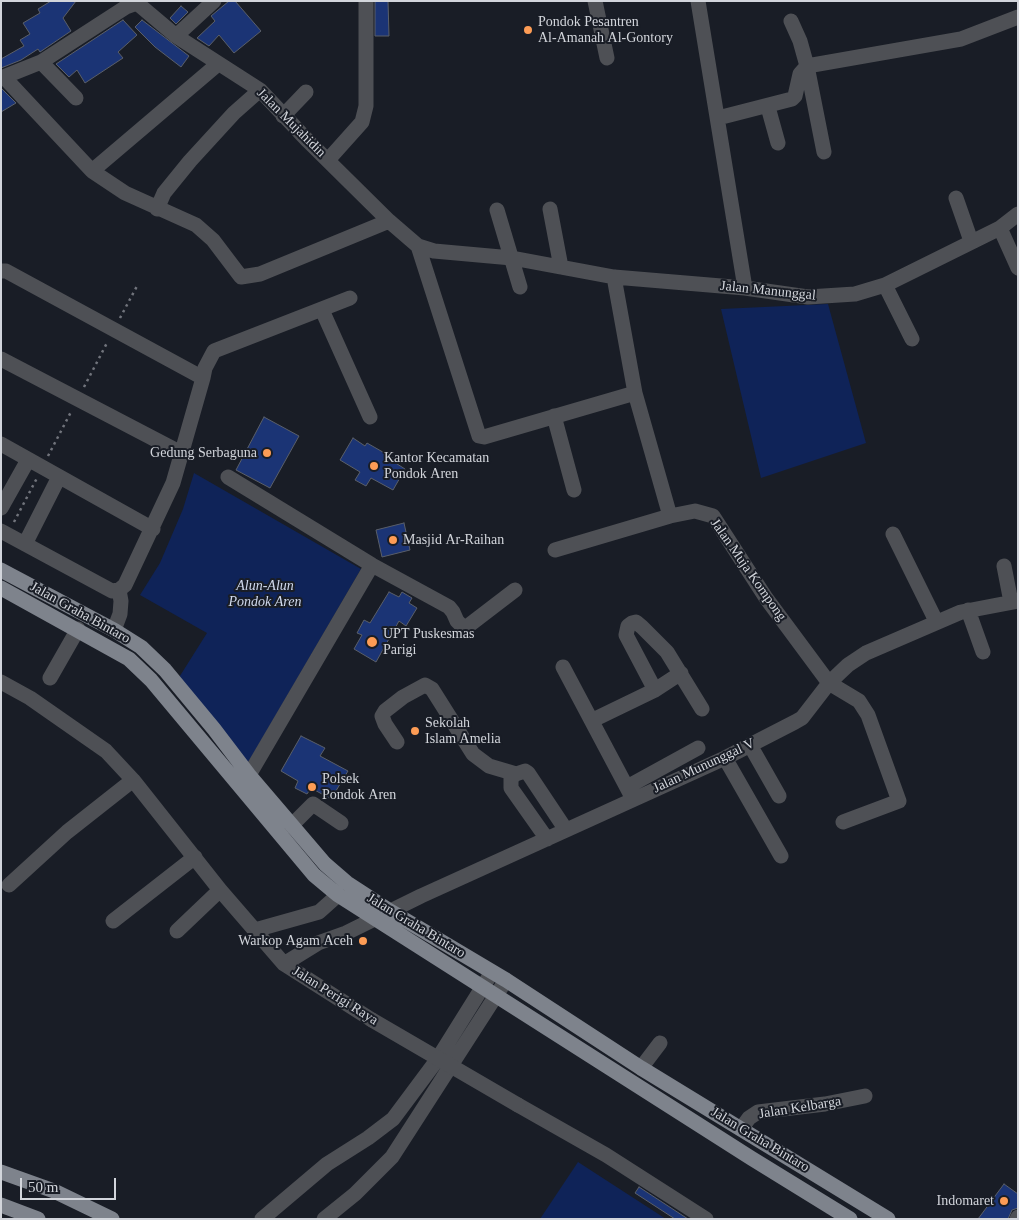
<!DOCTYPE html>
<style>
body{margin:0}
#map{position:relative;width:1019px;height:1220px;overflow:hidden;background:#191d26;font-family:Georgia,serif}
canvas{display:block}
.frame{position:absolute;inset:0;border:2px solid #d2d5db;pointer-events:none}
.scale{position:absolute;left:20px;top:1178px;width:96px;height:22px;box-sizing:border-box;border:2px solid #d2d5db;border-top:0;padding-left:6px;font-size:15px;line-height:18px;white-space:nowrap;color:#d2d5db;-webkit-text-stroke:4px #191d26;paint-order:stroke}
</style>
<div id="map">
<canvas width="1019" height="1220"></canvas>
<div class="frame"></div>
<div class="scale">50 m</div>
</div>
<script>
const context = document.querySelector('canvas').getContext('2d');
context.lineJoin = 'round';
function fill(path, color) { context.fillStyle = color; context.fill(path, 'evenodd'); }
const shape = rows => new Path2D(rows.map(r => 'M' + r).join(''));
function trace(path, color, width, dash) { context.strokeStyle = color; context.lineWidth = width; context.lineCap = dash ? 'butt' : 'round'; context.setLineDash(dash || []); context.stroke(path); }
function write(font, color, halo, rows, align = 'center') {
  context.font = font + ' Georgia,serif'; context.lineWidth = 4; context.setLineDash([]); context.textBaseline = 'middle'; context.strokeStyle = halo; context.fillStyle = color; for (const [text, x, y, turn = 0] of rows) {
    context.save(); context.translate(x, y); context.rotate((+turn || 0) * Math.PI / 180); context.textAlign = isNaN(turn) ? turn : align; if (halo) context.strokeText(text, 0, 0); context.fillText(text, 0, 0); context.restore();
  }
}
const green = shape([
 [828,304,866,443,761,478,721,309],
 [194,473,361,569,248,763,178,679,207,633,140,595,160,563,183,509],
 [578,1162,666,1219,540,1219]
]);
const building = shape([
 [51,1,76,1,63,18,71,31,40,52,38,49,21,60,1,68,1,59,24,46,20,40,30,34,23,23,40,13,38,9,51,1],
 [229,1,235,1,261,31,234,53,219,35,209,46,197,38,215,21,211,16,229,1],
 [375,1,388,1,389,36,375,36,375,1],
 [181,6,188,12,176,24,170,18,181,6],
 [123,20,137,35,118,52,123,58,85,83,77,70,69,77,56,64,123,20],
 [142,20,189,56,181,67,155,47,135,27,142,20],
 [1,88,16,103,1,112,1,88],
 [264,417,299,436,270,488,236,470,264,417],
 [353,438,365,446,367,443,395,459,394,462,405,469,393,490,371,478,366,486,355,480,360,472,340,460,353,438],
 [404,523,410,550,382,557,376,530,404,523],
 [389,592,399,597,402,592,412,598,409,603,417,608,406,626,399,621,376,662,354,649,362,635,357,633,364,620,370,623,389,592],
 [301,736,325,748,320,756,348,771,331,799,311,788,307,794,295,788,298,781,281,771,301,736],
 [1004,1184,1018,1194,1018,1208,1012,1210,1008,1219,978,1219,1004,1184],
 [639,1187,688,1219,675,1219,635,1193,639,1187]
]);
const path = shape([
 [120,318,137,286],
 [84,387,108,341],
 [48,456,72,410],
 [14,522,37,478]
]);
const minor = shape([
 [595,1,607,58],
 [698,1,745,288],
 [791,21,800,41,807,66,824,152],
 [176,36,214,1],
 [41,62,76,98],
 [1,78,41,62,126,7,137,3,176,36,260,90,308,141,389,221,418,246,434,251,512,258,614,277,745,288,808,297,855,294,885,285,1000,228,1018,214],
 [5,78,92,171,125,193,196,225,213,240,241,277,260,274,389,221],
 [768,107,778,143],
 [283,116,306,92],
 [718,118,792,99,795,96,800,74,807,66,961,39,1018,17],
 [328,160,362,122,366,106,366,1],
 [92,171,218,64],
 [956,198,971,241],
 [157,209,164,193,190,161,234,113,260,90],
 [550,209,561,267],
 [497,210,520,287],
 [1000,228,1018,268],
 [418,246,479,436,484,437,635,393],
 [1,271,6,271,203,378,173,483,125,585,119,590,112,591,1,531],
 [614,277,635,393,670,516],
 [885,285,912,339],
 [322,310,370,417],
 [1,359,183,454],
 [203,378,205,368,214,351,350,298],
 [554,416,574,490],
 [1,444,153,529],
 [228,477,372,565,449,607,453,612,457,621,463,627,468,626,515,590],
 [1,508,28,460],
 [893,534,936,621],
 [25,544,59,477],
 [555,550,670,516,695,511,713,516,766,598,829,683,859,701,868,715,899,801,843,822],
 [1004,566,1011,602],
 [968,610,983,652],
 [114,630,120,614,121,601,119,590],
 [563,667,633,799],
 [50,678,78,629],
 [1,682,30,698,106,751,133,780,220,890,284,964,372,1020],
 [655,690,626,635,628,626,632,623,636,622,642,627,667,652,702,709],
 [593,720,655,690,681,673],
 [397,742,385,724,382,716,385,711,403,697,425,685,432,689,473,754,489,766,516,774],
 [750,745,779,796],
 [725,758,781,856],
 [239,780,249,775,372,565],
 [627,787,698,748],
 [291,826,313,804,341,823],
 [547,839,511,788,511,778,516,774,525,771,528,773,566,830],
 [9,885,67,832,133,780],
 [113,921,195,857],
 [255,930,319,912,338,895,345,886],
 [177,931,220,890],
 [284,964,318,943,346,933,421,896,725,758,795,722,802,718,829,683,848,665,866,653,961,612,1018,601],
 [641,1068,660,1043],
 [518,1105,606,1155,706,1219],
 [741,1129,749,1118,758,1112,825,1104,865,1096],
 [262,1219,327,1164,368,1138,393,1119,437,1060,492,972],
 [324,1219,355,1194,392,1157,506,980],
 [1017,1219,1018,1217]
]);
const major = shape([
 [1,570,114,630,141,647,165,670,214,729,249,775,325,864,347,883,390,911,506,980,641,1068,888,1219],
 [1,588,129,659,151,680,314,875,338,895,751,1158,850,1219],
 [1,1172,54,1191,112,1219],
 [1,1205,38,1219]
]);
const minorBridge = shape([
 [372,1020,518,1105]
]);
const markers = [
 [528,30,5,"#fd9c55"],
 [267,453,5,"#fd9c55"],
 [374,466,5,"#fd9c55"],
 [393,540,5,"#fd9c55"],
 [372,642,6,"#fd9c55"],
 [415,731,5,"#fd9c55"],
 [312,787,5,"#fd9c55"],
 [363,941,5,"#fd9c55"],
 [1004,1201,5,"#fd9c55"]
];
const poiNames = [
 ["Pondok Pesantren",538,22],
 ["Al-Amanah Al-Gontory",538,38],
 ["Gedung Serbaguna",257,453,"right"],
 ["Kantor Kecamatan",384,458],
 ["Pondok Aren",384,474],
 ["Masjid Ar-Raihan",403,540],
 ["UPT Puskesmas",383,634],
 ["Parigi",383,650],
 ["Sekolah",425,723],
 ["Islam Amelia",425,739],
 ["Polsek",322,779],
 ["Pondok Aren",322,795],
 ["Warkop Agam Aceh",353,941,"right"],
 ["Indomaret",994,1201,"right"]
];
const streetNames = [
 ["Jalan Mujahidin",291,123,45],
 ["Jalan Manunggal",768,291,6],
 ["Jalan Muja Kompong",748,570,55],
 ["Jalan Graha Bintaro",80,613,29],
 ["Jalan Mununggal V",704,766,-25],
 ["Jalan Graha Bintaro",416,926,31],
 ["Jalan Perigi Raya",335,996,32],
 ["Jalan Kelbarga",800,1108,-9],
 ["Jalan Graha Bintaro",760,1140,31]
];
const parkNames = [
 ["Alun-Alun",265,586],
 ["Pondok Aren",265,602]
];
fill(green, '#0f2358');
fill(building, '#1b3475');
trace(building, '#5a5f69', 1);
trace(path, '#71747c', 2.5, [2.5, 4]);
trace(minor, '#4e5055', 15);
trace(major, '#7e838c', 15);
trace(minorBridge, '#4e5055', 15);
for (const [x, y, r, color] of markers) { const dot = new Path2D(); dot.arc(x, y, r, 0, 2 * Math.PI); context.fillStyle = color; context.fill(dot); trace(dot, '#191d26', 2); }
write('14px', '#d2d5db', '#191d26', poiNames, 'left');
write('14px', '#d2d5db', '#191d26', streetNames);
write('italic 14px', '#d0d9ed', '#191d26', parkNames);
</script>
